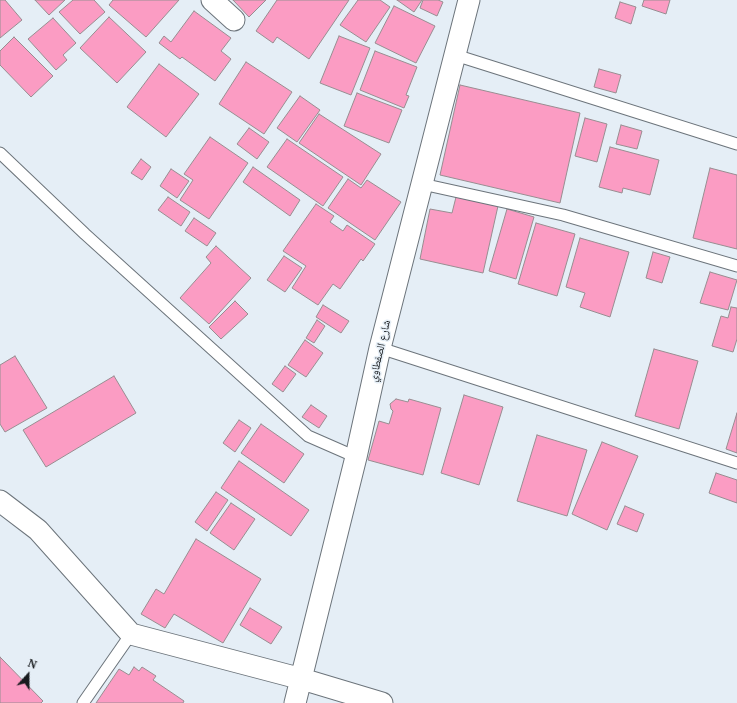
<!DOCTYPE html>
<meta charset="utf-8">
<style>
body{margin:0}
#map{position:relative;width:737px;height:703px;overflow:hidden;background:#e5eef6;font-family:"Noto Serif",serif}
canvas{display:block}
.north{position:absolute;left:8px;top:655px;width:40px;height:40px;-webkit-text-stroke:3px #e5eef6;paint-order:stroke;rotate:21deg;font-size:11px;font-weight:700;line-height:16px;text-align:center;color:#171a1d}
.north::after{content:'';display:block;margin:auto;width:14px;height:18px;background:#171a1d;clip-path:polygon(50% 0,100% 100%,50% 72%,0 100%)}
</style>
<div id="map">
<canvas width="737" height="703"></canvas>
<div class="north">N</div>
</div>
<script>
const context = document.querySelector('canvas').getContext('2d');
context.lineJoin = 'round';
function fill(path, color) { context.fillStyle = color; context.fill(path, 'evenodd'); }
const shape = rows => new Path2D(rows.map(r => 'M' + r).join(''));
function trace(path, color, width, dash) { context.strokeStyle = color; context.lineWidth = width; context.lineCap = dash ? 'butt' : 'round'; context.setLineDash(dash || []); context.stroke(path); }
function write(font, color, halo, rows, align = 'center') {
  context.font = font + ' "Noto Serif","Noto Naskh Arabic",serif'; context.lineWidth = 3; context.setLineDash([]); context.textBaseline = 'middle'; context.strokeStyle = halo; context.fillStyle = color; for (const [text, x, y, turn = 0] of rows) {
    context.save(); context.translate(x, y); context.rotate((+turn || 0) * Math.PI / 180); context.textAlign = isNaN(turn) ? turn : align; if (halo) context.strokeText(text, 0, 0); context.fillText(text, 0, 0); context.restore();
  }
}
const building = shape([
 [0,0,5,0,22,20,0,38,0,0],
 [35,0,65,0,49,15,35,0],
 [73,0,94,0,105,12,80,34,59,12,73,0],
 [113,0,179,0,146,37,109,5,113,0],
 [233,0,266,0,249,17,233,0],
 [277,0,349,0,309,59,277,37,273,43,256,31,277,0],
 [358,0,380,0,390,7,366,42,340,25,358,0],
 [397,0,422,0,414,12,397,0],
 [423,0,438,0,443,2,437,16,420,8,423,0],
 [644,0,670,0,666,14,642,6,644,0],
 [620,2,636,7,631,24,615,18,620,2],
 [394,6,435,26,416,63,375,43,394,6],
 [194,11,231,38,221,51,231,59,215,81,182,57,180,59,159,43,164,36,171,42,194,11],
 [109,17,146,52,117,83,80,48,109,17],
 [53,18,76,43,63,55,67,60,56,70,28,39,53,18],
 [339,36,370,48,351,95,320,83,339,36],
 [14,37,53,76,31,97,0,65,0,51,14,37],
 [375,51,417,67,406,95,409,96,404,108,360,90,375,51],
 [246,62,292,92,264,134,219,104,246,62],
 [159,64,199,94,166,137,127,107,159,64],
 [599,69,621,75,616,93,594,87,599,69],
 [460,85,580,113,560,203,440,175,460,85],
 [357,93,402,110,389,143,344,126,357,93],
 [300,96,320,110,297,142,277,128,300,96],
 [319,114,381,154,361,185,299,143,319,114],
 [585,118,607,124,597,162,575,156,585,118],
 [621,125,642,131,637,149,616,144,621,125],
 [249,128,269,142,257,159,237,144,249,128],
 [210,137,248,163,209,219,180,200,193,180,184,174,210,137],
 [287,139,343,177,323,206,267,167,287,139],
 [610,147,659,160,650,195,623,188,622,193,599,187,610,147],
 [141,159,151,167,142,180,131,173,141,159],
 [253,167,300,200,290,216,243,182,253,167],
 [710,168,737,175,737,249,693,238,710,168],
 [171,169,189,181,177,198,160,186,171,169],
 [348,179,361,188,367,180,401,202,375,240,328,208,348,179],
 [168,197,190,212,181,226,158,210,168,197],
 [456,197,498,206,483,273,420,259,430,209,452,213,456,197],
 [316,204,334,216,330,222,343,231,347,225,375,244,363,261,361,259,340,289,333,284,318,305,292,288,306,266,283,251,316,204],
 [507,209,534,217,516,279,489,271,507,209],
 [194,218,216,233,207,246,185,231,194,218],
 [536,223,575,234,557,296,518,284,536,223],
 [580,238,629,252,610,317,580,307,585,293,566,287,580,238],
 [216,246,251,278,209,324,180,298,211,263,206,257,216,246],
 [653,252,670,257,662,283,646,278,653,252],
 [284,256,302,268,285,292,267,280,284,256],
 [710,272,737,280,728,310,700,303,710,272],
 [235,301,248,314,221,339,209,327,235,301],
 [323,305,349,321,341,333,316,317,323,305],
 [731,307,737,308,737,339,733,352,712,346,721,316,728,318,731,307],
 [317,320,325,326,314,343,306,338,317,320],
 [305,340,323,353,306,377,288,365,305,340],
 [654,349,698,361,679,429,635,416,654,349],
 [15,356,47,408,5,432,0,424,0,365,15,356],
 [285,366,296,374,283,392,272,384,285,366],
 [114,376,136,413,46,467,23,430,114,376],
 [464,395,503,407,479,485,441,473,464,395],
 [396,399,408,402,409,399,441,408,423,475,368,460,379,421,389,424,393,411,391,409,390,404,396,399],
 [311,405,327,416,319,428,302,417,311,405],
 [737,413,737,453,726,449,737,413],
 [239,420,251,428,235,452,223,443,239,420],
 [261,424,304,454,284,483,241,453,261,424],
 [537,435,587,450,567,516,517,501,537,435],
 [602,442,638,456,607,530,572,514,602,442],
 [239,461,309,510,291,536,221,488,239,461],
 [716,473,737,480,737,503,709,493,716,473],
 [216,492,228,500,207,531,195,522,216,492],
 [231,503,255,519,234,550,210,533,231,503],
 [625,506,644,514,637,532,617,524,625,506],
 [196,539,261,579,223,643,174,614,165,628,141,614,156,589,164,594,196,539],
 [250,608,282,627,271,644,240,625,250,608],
 [0,657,43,701,41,703,0,703,0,657],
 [134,667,139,671,142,667,156,676,153,680,184,701,183,703,96,703,119,669,129,675,134,667]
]);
const service = shape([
 [455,55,737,144],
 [0,153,85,234,308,436,356,457],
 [422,184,563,215,737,266],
 [380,348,737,463],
 [83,703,131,634]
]);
const minor = shape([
 [212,0,234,20],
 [0,501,38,530,131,634,302,679,382,703],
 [295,703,356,457,380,348,469,0]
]);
const streetNames = [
 ["شارع الصفطاوي",380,351,-77]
];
fill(building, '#fb9cc3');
trace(building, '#988d91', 1);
trace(service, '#6c747b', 13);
trace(minor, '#6c747b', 23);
trace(service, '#fff', 11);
trace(minor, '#fff', 21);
write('11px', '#171a1d', '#e5eef6', streetNames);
</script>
